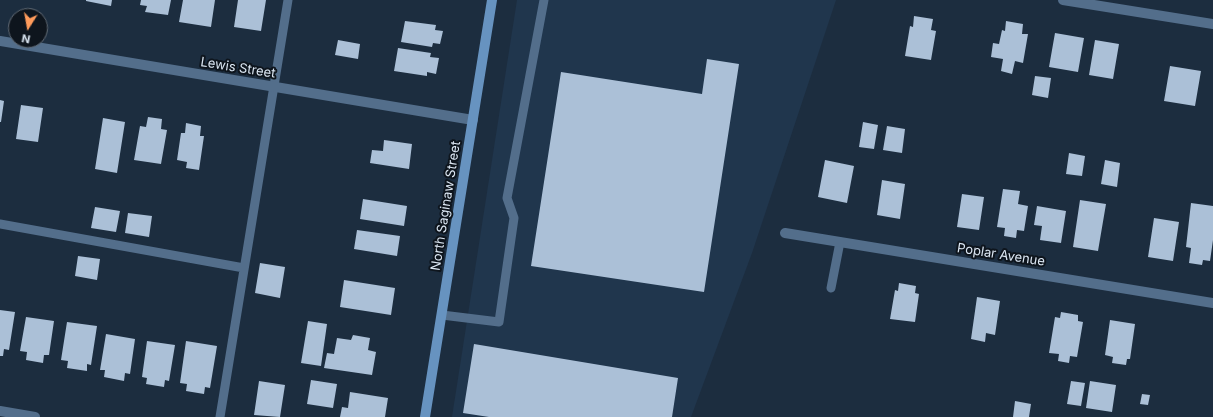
<!DOCTYPE html>
<style>
body{margin:0}
#map{position:relative;width:1213px;height:417px;overflow:hidden;background:#1c2d3f;font-family:Inter,sans-serif}
canvas{display:block}
.north{position:absolute;left:8px;top:8px;width:40px;height:40px;box-sizing:border-box;background:#0e151d;border:1px solid #606973;border-radius:50%;rotate:191deg;font-size:11px;font-weight:700;line-height:16px;text-align:center;color:#dce7f3}
.north::after{content:'';display:block;margin:auto;width:14px;height:18px;background:#ff9b5b;clip-path:polygon(50% 0,100% 100%,50% 72%,0 100%)}
</style>
<div id="map">
<canvas width="1213" height="417"></canvas>
<div class="north">N</div>
</div>
<script>
const context = document.querySelector('canvas').getContext('2d');
context.lineJoin = 'round';
function fill(path, color) { context.fillStyle = color; context.fill(path, 'evenodd'); }
const shape = rows => new Path2D(rows.map(r => 'M' + r).join(''));
function trace(path, color, width, dash) { context.strokeStyle = color; context.lineWidth = width; context.lineCap = dash ? 'butt' : 'round'; context.setLineDash(dash || []); context.stroke(path); }
function write(font, color, halo, rows, align = 'center') {
  context.font = font + ' Inter,sans-serif'; context.lineWidth = 4; context.setLineDash([]); context.textBaseline = 'middle'; context.strokeStyle = halo; context.fillStyle = color; for (const [text, x, y, turn = 0] of rows) {
    context.save(); context.translate(x, y); context.rotate((+turn || 0) * Math.PI / 180); context.textAlign = isNaN(turn) ? turn : align; if (halo) context.strokeText(text, 0, 0); context.fillText(text, 0, 0); context.restore();
  }
}
const built = shape([
 [517,0,836,0,752,253,691,417,452,417]
]);
const building = shape([
 [86,0,112,0,111,6,86,1],
 [141,0,171,0,168,15,145,12,147,6,140,5],
 [183,0,215,0,211,27,179,22],
 [238,0,266,0,261,31,234,27],
 [914,16,933,19,931,30,936,31,931,60,905,56,910,26,913,27],
 [405,21,436,25,435,30,443,31,440,44,433,43,432,47,401,42],
 [1006,21,1023,24,1022,34,1028,34,1023,63,1015,61,1012,74,1001,71,1003,59,991,57,993,43,999,44,1002,30,1005,31],
 [1055,33,1084,38,1078,72,1049,67],
 [338,40,360,44,358,59,335,55],
 [1095,40,1119,44,1113,79,1089,75],
 [398,48,431,53,430,57,439,58,436,74,427,72,427,76,394,71],
 [707,59,739,64,704,292,531,266,561,72,702,94],
 [1170,66,1201,71,1195,106,1164,101],
 [1035,76,1051,78,1048,98,1032,95],
 [0,100,4,101,1,122,0,122],
 [21,105,43,108,38,142,16,139],
 [148,117,162,119,161,129,167,130,161,164,134,160,140,126,146,127],
 [103,118,125,122,117,173,95,169],
 [863,122,878,125,874,149,859,147],
 [186,123,201,126,200,136,204,136,199,170,186,168,187,162,177,160,181,133,185,133],
 [887,126,905,129,902,153,883,150],
 [384,140,412,144,409,169,370,163,372,150,383,151],
 [1069,153,1085,156,1082,176,1066,174],
 [825,160,854,166,847,203,818,197],
 [1105,160,1120,163,1117,187,1101,184],
 [882,180,905,184,900,219,877,215],
 [1003,189,1020,191,1018,204,1028,206,1024,231,1017,230,1016,238,1004,236,1005,228,997,227],
 [962,194,984,197,979,230,957,227],
 [363,199,407,206,404,226,360,219],
 [1080,200,1106,204,1098,251,1073,247],
 [1191,203,1213,206,1213,240,1210,261,1203,260,1202,265,1189,263,1191,248,1186,247],
 [1037,206,1066,211,1061,243,1040,240,1042,226,1034,225],
 [95,207,120,211,116,232,91,228],
 [128,213,152,216,149,237,125,233],
 [1154,218,1179,222,1173,261,1148,257],
 [357,230,400,236,397,256,354,249],
 [78,256,100,259,97,280,75,276],
 [260,263,285,267,280,298,255,293],
 [344,280,395,288,391,315,340,307],
 [899,283,916,286,915,293,919,294,915,322,890,319,895,290,898,291],
 [977,297,1000,301,995,335,986,333,985,342,971,339],
 [0,310,15,312,9,350,4,349,3,356,0,356],
 [1061,312,1078,315,1078,321,1083,322,1077,357,1070,356,1069,363,1058,361,1059,354,1049,353,1055,317,1060,318],
 [26,317,54,321,49,355,44,355,43,363,26,360,27,352,20,351],
 [1110,320,1135,324,1130,359,1127,359,1126,365,1112,363,1113,357,1105,355],
 [308,321,327,324,321,366,301,363],
 [67,322,97,326,91,365,87,364,87,371,67,368,68,361,61,360],
 [106,334,135,339,130,374,125,373,124,381,104,377,105,370,100,370],
 [353,335,370,338,368,350,376,352,372,375,324,368,327,353,334,354,337,338,351,340],
 [147,341,175,345,169,381,165,380,164,387,146,384,147,378,142,377],
 [186,341,217,346,210,388,205,387,204,394,186,391,187,384,180,383],
 [474,344,678,378,672,417,489,417,463,413],
 [311,380,337,384,333,408,307,404],
 [259,381,285,385,280,417,254,415],
 [1071,381,1085,383,1081,406,1067,404],
 [1090,381,1116,385,1112,412,1086,408],
 [350,392,388,398,385,417,340,417,342,407,348,408],
 [1142,394,1150,395,1148,405,1140,404],
 [1015,401,1031,404,1029,417,1013,417]
]);
const lane = shape([
 [0,224,244,268],
 [831,288,840,242],
 [442,315,499,322,514,218,507,198,544,0],
 [220,417,288,0]
]);
const street = shape([
 [1063,0,1213,24],
 [0,41,473,120],
 [785,233,1213,303],
 [0,411,35,417]
]);
const secondary = shape([
 [425,417,492,0]
]);
const streetNames = [
 ["Lewis Street",238,68,9],
 ["North Saginaw Street",446,206,-81],
 ["Poplar Avenue",1001,255,9]
];
fill(built, '#20364d');
fill(building, '#abc0d7');
trace(lane, '#536e8b', 9);
trace(street, '#536e8b', 10);
trace(secondary, '#6793c0', 10);
write('13px', '#dce7f3', '#0e151d', streetNames);
</script>
